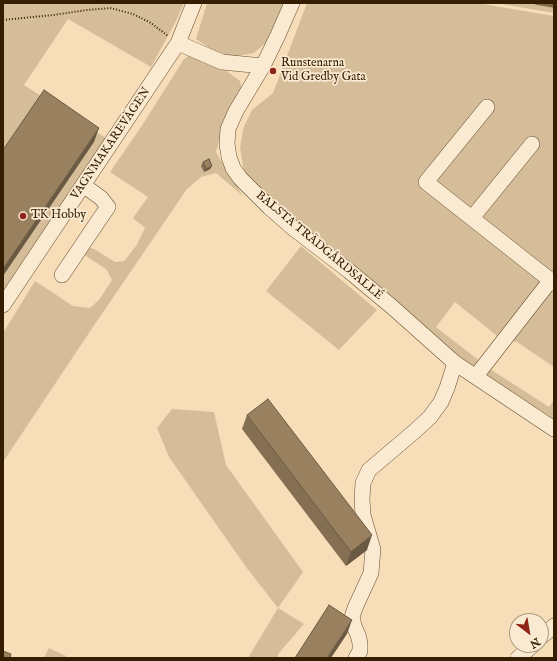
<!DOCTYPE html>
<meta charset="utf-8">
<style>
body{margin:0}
#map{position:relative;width:557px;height:661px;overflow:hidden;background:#f7deb9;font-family:"IM FELL English",serif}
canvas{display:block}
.frame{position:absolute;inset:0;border:4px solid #341d00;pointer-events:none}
.north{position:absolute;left:509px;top:613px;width:40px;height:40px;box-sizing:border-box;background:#faead2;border:1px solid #ab987e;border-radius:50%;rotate:149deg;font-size:11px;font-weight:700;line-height:16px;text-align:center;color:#341d00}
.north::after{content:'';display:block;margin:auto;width:14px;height:18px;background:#8f2418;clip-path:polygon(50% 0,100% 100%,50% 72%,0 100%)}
</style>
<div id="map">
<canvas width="557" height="661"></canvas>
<div class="frame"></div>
<div class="north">N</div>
</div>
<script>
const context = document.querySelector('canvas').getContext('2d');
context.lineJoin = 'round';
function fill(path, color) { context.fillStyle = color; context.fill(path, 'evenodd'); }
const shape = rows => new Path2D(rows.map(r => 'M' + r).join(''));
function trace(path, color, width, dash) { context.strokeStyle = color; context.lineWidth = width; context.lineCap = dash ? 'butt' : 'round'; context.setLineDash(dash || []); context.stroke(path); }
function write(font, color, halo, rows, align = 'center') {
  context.font = font + ' "IM FELL English",serif'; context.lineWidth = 3.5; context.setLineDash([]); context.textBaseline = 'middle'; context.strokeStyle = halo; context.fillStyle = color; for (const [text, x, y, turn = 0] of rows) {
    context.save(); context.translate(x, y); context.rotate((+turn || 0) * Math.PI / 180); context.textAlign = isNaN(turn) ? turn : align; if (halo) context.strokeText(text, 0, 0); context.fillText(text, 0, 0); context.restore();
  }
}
const green = shape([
 [3,3,184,3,175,23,151,67,68,19,24,85,106,138,3,290],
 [207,3,286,3,269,40,254,53,232,57,211,49,196,39],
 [307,3,477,3,554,16,554,367,517,342,501,339,455,302,436,327,481,362,477,365,470,365,267,198,244,172,240,147,244,126,252,110,273,93],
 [495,3,554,3,554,13],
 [190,55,203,62,228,72,240,81,242,90,220,138,216,152,227,171,243,196,216,173,201,177,187,189,97,321,3,462,3,333,35,281,73,306,90,308,99,300,112,280,106,269,83,254,87,247,94,249,115,262,124,261,136,246,145,228,133,218,148,197,110,172,141,127,184,59],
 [301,246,377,310,339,350,266,291],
 [490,369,549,407,554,400,554,422,486,377],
 [172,409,214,412,226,465,303,572,278,608,304,624,279,653,277,658,248,658,278,608,246,567,169,457,157,428],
 [49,648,66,656,65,658,44,658]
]);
const stream = shape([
 [536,3,554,6]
]);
const path = shape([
 [3,20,53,15,87,10,110,8,133,14,151,23,168,36]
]);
const minor = shape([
 [292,3,278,35,263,66,236,111,228,129,227,144,229,157,233,168,240,178,269,207,294,229,349,271,391,306,455,363,554,429],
 [178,43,222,62,263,66],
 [487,107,426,182,554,283],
 [472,218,532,144],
 [62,275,101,217,108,207,101,198,83,185],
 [3,305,178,43,194,3],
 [476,376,550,281],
 [541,637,554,626],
 [356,658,360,651,360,643,358,635,354,626,352,617,355,608,371,573,373,549,363,515,362,499,363,483,369,470,415,431,430,417,441,402,447,388,455,363],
 [518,658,533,645]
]);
const wall = shape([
 [203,162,212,166,210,169,204,172,201,166],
 [247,415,367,550,346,566,242,429]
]);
const shadedWall = shape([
 [99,128,94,142,3,276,3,269],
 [212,166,210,169,204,172,206,169],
 [372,535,367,550,346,566,351,552],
 [352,620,347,634,331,658,327,658]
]);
const building = shape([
 [44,90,99,128,3,269,3,150,44,90],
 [209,159,212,166,206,169,203,162,209,159],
 [268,399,372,535,351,552,247,415,268,399],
 [329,605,352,620,327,658,295,658,329,605],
 [3,651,11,654,10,658,3,658,3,651]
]);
const markers = [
 [273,71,4,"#8f2418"],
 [23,216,4,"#8f2418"]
];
const poiNames = [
 ["Runstenarna",281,64],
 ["Vid Gredby Gata",281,78],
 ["TK Hobby",31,216]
];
const streetNames = [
 ["VAGNMAKAREVÄGEN",111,144,-56],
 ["BALSTA TRÄDGÅRDSALLÉ",319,246,40]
];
fill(green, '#d6bd9a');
trace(stream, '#816949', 3.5);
trace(minor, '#654d2e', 16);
trace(path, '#341d00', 2, [1, 2]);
trace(minor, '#faead2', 15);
fill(wall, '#846f53');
fill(shadedWall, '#6b5a43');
fill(building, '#998160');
trace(building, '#6b5a43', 1);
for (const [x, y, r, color] of markers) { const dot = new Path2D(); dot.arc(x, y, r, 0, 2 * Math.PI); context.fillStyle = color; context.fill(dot); trace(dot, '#faead2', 1.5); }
write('12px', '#341d00', '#faead2', poiNames, 'left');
write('12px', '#341d00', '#faead2', streetNames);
</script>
